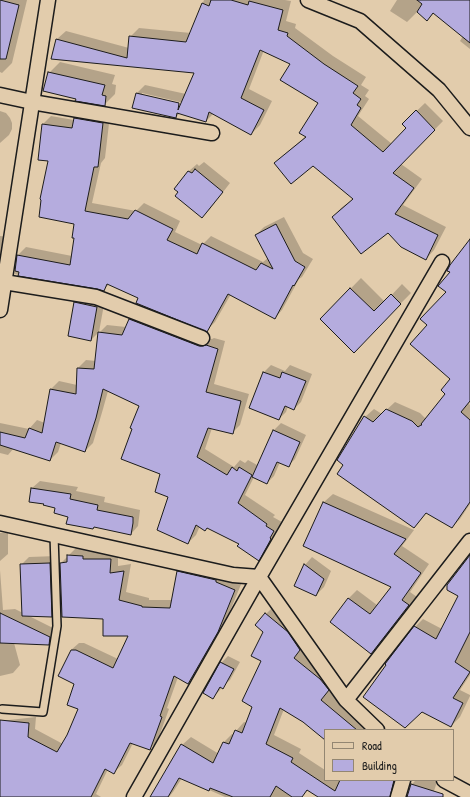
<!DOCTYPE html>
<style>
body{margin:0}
#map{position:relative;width:470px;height:797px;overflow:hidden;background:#e2ccac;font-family:"Patrick Hand",sans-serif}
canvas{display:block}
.legend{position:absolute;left:324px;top:729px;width:130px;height:52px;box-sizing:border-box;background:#e2ccac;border:1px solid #938672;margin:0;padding:5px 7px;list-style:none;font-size:12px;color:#1c1c1c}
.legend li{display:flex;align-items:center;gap:8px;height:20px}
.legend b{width:20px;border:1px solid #938672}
</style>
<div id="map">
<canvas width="470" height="797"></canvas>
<ul class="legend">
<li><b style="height:5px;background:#e2ccac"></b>Road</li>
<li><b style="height:11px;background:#b5acde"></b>Building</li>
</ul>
</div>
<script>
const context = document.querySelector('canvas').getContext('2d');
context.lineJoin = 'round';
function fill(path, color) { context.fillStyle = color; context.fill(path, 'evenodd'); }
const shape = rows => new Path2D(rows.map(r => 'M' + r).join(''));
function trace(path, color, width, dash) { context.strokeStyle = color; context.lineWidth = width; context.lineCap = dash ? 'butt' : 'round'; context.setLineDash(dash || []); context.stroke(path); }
const shadow = shape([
 [0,0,27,0,12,63,2,73,0,72],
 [204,0,285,0,291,1,286,21,296,24,295,28,333,56,366,77,361,85,369,90,365,96,369,99,358,116,392,144,407,128,403,124,425,103,443,121,401,164,422,179,403,205,446,227,434,250,426,259,388,231,333,217,341,208,354,198,313,164,276,163,284,155,306,136,320,103,291,63,264,50,249,89,272,101,260,125,251,134,214,113,206,121,180,113,176,117,137,93,145,85,186,94,196,72,52,58,57,39,66,31,129,48,130,37,139,28,191,33],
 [142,93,184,103,184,105,142,95],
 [397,0,470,0,470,49,460,41,463,36,434,13,427,20,417,12,407,22,390,11],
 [60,62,115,75,112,84,116,85,115,94,104,105,77,98,49,73],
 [82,110,110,115,105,158,101,163,92,203,136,211,144,203,180,221,175,232,202,245,211,236,263,262,268,258,256,235,264,227,284,217,303,253,313,259,302,277,299,279,282,310,275,318,231,294,215,322,207,330,109,284,104,290,98,288,15,274,18,255,26,247,72,256,75,237,75,223,49,160,43,124,51,116,74,120,74,118],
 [0,111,6,113,10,118,12,123,12,129,9,135,0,143],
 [204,162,230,183,210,209,202,217,175,189,189,171,197,164,199,166],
 [0,236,9,237,0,268],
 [470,242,470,402,469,404,470,405,470,504,460,519,452,527,427,512,414,527,345,464,338,460,365,417,374,409,382,414,395,402,420,413,426,419,447,393,451,379,429,325,447,292,451,272],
 [361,278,385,302,402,284,411,293,354,351,321,319],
 [82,295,105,299,99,332,91,340,75,302],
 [138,311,207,338,212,339,214,338,225,341,214,384,249,394,240,425,232,433,212,428,205,449,234,467,240,460,245,463,248,460,259,466,274,430,281,423,306,435,295,459,288,466,280,462,274,476,267,483,254,477,245,495,275,515,273,517,282,522,277,530,278,531,266,552,258,560,240,544,208,527,200,526,196,535,188,543,169,496,140,406,108,391,103,409,93,443,85,451,61,443,58,452,50,460,14,448,8,455,0,453,0,423,29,429,37,420,45,423,51,389,59,381,77,385,78,368,86,360,96,361,99,333,107,325,126,327,130,319],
 [271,365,285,371,290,365,312,374,301,402,294,409,288,406,286,412,279,419,250,408,264,372],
 [40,481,78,487,76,491,105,497,104,502,140,510,138,526,131,534,95,526,93,528,69,516,56,507,32,488],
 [333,494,414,530,402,546,429,564,410,592,417,597,380,644,371,652,331,622,349,598,357,590,377,605,392,586,304,546,324,502],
 [0,533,8,533,8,554,0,561],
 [76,548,90,549,90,551,118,552,118,566,131,564,126,592,149,598,149,600,172,600,178,572,185,564,242,582,225,623,195,676,188,683,178,677,167,708,169,709,157,742,149,749,133,743,122,765,114,772,108,769,96,794,101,797,0,797,0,721,36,717,35,729,63,744,67,736,79,709,71,650,79,643,84,643,118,659,130,635,104,618,61,563],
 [57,556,59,608,51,616,27,615,57,630,56,636,48,644,14,643,20,665,13,673,0,676,0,570,3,610,15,609,23,613,21,565,29,557],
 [470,556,470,675,460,690,470,695,470,696,460,717,451,726,415,627,423,619,442,629,459,595],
 [312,557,331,571,324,587,316,595,305,565],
 [274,606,337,681,329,691,363,719,374,730,325,730,325,739,304,721,284,709,274,735,301,749,299,753,325,770,325,780,339,780,341,781,341,780,400,780,393,797,320,797,309,789,302,797,225,797,182,778,173,792,169,797,159,797,182,745,191,737,219,754,224,742,232,734,234,735,236,731,244,722,247,723,253,707,262,661,266,614],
 [228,656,240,662,230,680,222,687,220,690,213,697,221,663],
 [416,780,431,780,437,782,432,797,408,797,412,784]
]);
const building = shape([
 [0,0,19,5,6,59,0,59,0,0],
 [211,0,231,0,248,5,249,1,283,10,278,30,288,33,287,36,324,64,358,86,353,93,361,99,357,105,361,108,351,125,383,152,406,128,402,124,416,110,435,130,393,173,414,188,395,214,438,235,426,260,401,247,388,233,361,254,332,217,353,199,313,166,291,184,274,163,306,137,299,133,318,103,280,80,290,64,260,50,241,98,264,110,251,135,209,112,206,122,177,113,176,118,132,108,136,93,179,103,178,110,194,73,51,59,56,39,127,58,129,36,186,42,202,3,209,6,211,0],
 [417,0,470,0,470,43,433,13,427,21,417,12,422,4,417,0],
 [48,72,105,85,102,95,106,96,105,106,75,101,76,99,43,91,48,72],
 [74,118,103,123,98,167,94,167,85,211,128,219,135,210,173,229,167,240,197,254,202,243,256,270,261,263,273,269,255,235,276,224,295,261,305,267,294,286,293,285,275,319,228,294,207,332,136,303,138,298,107,284,104,291,97,289,18,276,19,272,15,271,17,255,70,265,74,238,72,238,74,224,39,217,41,200,40,199,48,161,38,160,42,124,72,128,74,118],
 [195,169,223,192,202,218,175,196,178,192,174,189,188,171,192,173,195,169],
 [470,239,470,401,461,412,470,420,470,502,452,528,426,513,414,528,337,474,343,465,337,460,364,416,373,422,386,409,412,421,418,427,421,425,422,425,421,424,445,394,441,390,450,379,410,344,427,325,420,319,446,292,438,286,450,272,447,271,450,265,470,239],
 [350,288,374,311,391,294,401,304,354,353,320,319,350,288],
 [74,302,97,307,91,341,68,336,74,302],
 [129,319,199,346,203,346,206,345,218,349,206,392,241,401,233,434,208,428,197,457,227,475,232,467,237,471,239,467,252,475,238,503,267,524,266,526,274,531,270,538,271,539,259,561,237,546,239,544,207,528,205,531,196,525,188,544,157,530,168,497,155,492,160,474,121,459,132,429,130,428,139,406,103,389,96,418,85,452,56,442,50,461,0,445,0,432,25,438,29,428,42,433,50,389,76,394,77,368,94,369,98,332,122,335,129,319],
 [263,372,280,378,282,372,306,381,294,410,285,406,279,420,249,408,263,372],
 [273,430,300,442,289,467,277,462,267,484,252,477,273,430],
 [31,488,71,494,70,499,98,505,97,510,133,517,133,523,131,535,94,527,93,529,66,524,68,517,54,513,55,508,43,505,44,504,29,502,31,488],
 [323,502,406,539,394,554,421,573,402,600,409,605,371,654,330,622,348,598,370,614,391,587,303,546,323,502],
 [67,555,83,556,83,559,111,559,110,573,124,571,119,600,142,606,142,607,170,608,177,571,216,580,216,582,235,590,218,632,188,684,174,676,160,716,162,717,150,750,130,743,114,774,105,769,91,797,0,797,0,720,29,723,28,737,57,752,67,735,78,709,67,705,74,684,58,676,71,650,76,650,113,668,128,636,103,636,103,619,62,617,60,563,67,562,67,555],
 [470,555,470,632,455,662,470,672,453,698,463,703,451,727,422,712,405,728,363,697,386,665,385,664,414,626,436,639,458,596,447,590,447,585,470,555],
 [50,563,52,617,22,616,20,564,50,563],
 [304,564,324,579,316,596,294,586,304,564],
 [0,613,50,637,49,645,0,643,0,613],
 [265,613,288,632,300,650,294,658,320,679,329,690,321,700,357,730,325,730,325,740,303,722,280,708,266,744,293,758,291,762,335,791,340,780,394,780,390,797,318,797,307,790,302,797,292,797,276,786,270,797,233,797,210,788,209,791,179,778,168,797,150,797,181,744,213,763,223,742,229,744,235,730,242,733,252,707,242,701,261,661,251,656,263,632,255,625,265,613],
 [220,662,234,669,223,689,220,687,213,699,203,693,220,662],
 [411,784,443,794,443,797,407,797,411,784]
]);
const lane = shape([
 [2,709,43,712,57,626,54,535]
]);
const street = shape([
 [308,0,360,21,439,90,470,128],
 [0,95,32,102,212,133],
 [4,282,96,297,202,338],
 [0,310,48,0],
 [0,523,233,575,259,577,346,700,377,730],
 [346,700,470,541],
 [444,780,470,794],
 [134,797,259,577,442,262],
 [398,797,403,780]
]);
fill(shadow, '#0003');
fill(building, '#b5acde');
trace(building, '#1c1c1c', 1);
trace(lane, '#1c1c1c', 10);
trace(street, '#1c1c1c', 17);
trace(lane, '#e2ccac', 7);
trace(street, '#e2ccac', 14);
</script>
